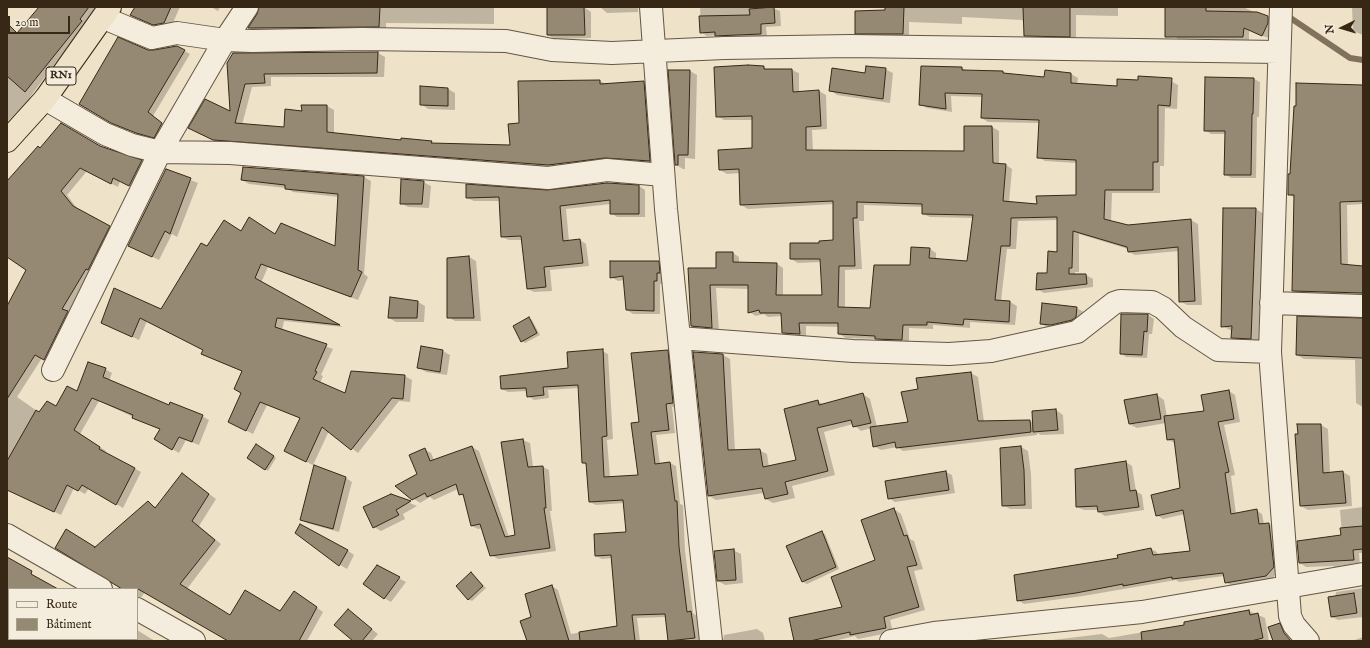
<!DOCTYPE html>
<meta charset="utf-8">
<style>
body{margin:0}
#map{position:relative;width:1370px;height:648px;overflow:hidden;background:#eee2c9;font-family:"IM FELL English",serif}
canvas{display:block}
.frame{position:absolute;inset:0;border:8px solid #372816;pointer-events:none}
.legend{position:absolute;left:8px;top:588px;width:130px;height:52px;box-sizing:border-box;background:#f4ecdc;border:1px solid #a89e8d;margin:0;padding:5px 7px;list-style:none;font-size:12px;color:#372816}
.legend li{display:flex;align-items:center;gap:8px;height:20px}
.legend b{width:20px;border:1px solid #a89e8d}
.north{position:absolute;left:1322px;top:8px;width:40px;height:40px;-webkit-text-stroke:3px #f4ecdc;paint-order:stroke;rotate:265deg;font-size:11px;font-weight:700;line-height:16px;text-align:center;color:#372816}
.north::after{content:'';display:block;margin:auto;width:14px;height:18px;background:#372816;clip-path:polygon(50% 0,100% 100%,50% 72%,0 100%)}
.scale{position:absolute;left:8px;top:16px;width:62px;height:18px;box-sizing:border-box;border:2px solid #372816;border-top:0;padding-left:5px;font-size:12px;line-height:14px;white-space:nowrap;color:#372816;-webkit-text-stroke:3px #f4ecdc;paint-order:stroke}
</style>
<div id="map">
<canvas width="1370" height="648"></canvas>
<div class="frame"></div>
<ul class="legend">
<li><b style="height:5px;background:#f4ecdc"></b>Route</li>
<li><b style="height:11px;background:#968973"></b>Bâtiment</li>
</ul>
<div class="north">N</div>
<div class="scale">20 m</div>
</div>
<script>
const context = document.querySelector('canvas').getContext('2d');
context.lineJoin = 'round';
function fill(path, color) { context.fillStyle = color; context.fill(path, 'evenodd'); }
const shape = rows => new Path2D(rows.map(r => 'M' + r).join(''));
function trace(path, color, width, dash) { context.strokeStyle = color; context.lineWidth = width; context.lineCap = dash ? 'butt' : 'round'; context.setLineDash(dash || []); context.stroke(path); }
function write(font, color, halo, rows, align = 'center') {
  context.font = font + ' "IM FELL English",serif'; context.lineWidth = 3; context.setLineDash([]); context.textBaseline = 'middle'; context.strokeStyle = halo; context.fillStyle = color; for (const [text, x, y, turn = 0] of rows) {
    context.save(); context.translate(x, y); context.rotate((+turn || 0) * Math.PI / 180); context.textAlign = isNaN(turn) ? turn : align; if (halo) context.strokeText(text, 0, 0); context.fillText(text, 0, 0); context.restore();
  }
}
const shadow = shape([
 [40,7,95,7,87,25,57,61,30,97,31,98,7,122,7,24,18,34],
 [139,7,180,7,171,27,161,28,134,16],
 [211,7,220,7,218,11],
 [260,7,494,7,494,24,386,23,386,30,256,32,249,28,259,14],
 [584,7,591,12,591,38,555,39,548,35],
 [600,7,638,7,638,12,607,13],
 [700,7,752,7,752,9,773,8,780,11,781,26,766,27,767,37,722,39,716,35,707,36,701,32],
 [886,7,1118,7,1118,16,1076,15,1076,40,1031,39,1025,35,1025,23,1022,20,962,17,962,24,909,22,909,37,862,37,856,33,886,11],
 [1178,7,1243,7,1274,21,1273,26,1268,38,1249,30,1249,40,1180,40,1174,36],
 [1352,7,1363,7,1363,35,1353,31],
 [177,47,190,54,153,116,168,127,160,140,143,136,117,126,80,104,147,51,154,51],
 [378,53,385,57,384,77,271,77,271,86,252,87,242,125,285,128,303,112,327,106,334,110,334,134,401,141,431,142,435,144,511,146,520,124,600,81,606,84,644,82,651,86,656,165,555,169,221,144,196,132,231,112,228,64],
 [763,67,767,70,792,70,799,73,799,92,819,91,826,95,827,129,812,130,813,151,965,152,992,127,999,131,999,165,1006,165,1012,169,1009,203,1038,205,1077,196,1077,163,1045,161,1038,157,1040,123,988,122,982,118,982,97,951,96,952,112,927,108,920,104,962,68,967,71,1003,72,1009,75,1045,78,1045,72,1071,74,1078,78,1077,85,1118,87,1171,81,1178,85,1177,109,1165,108,1164,166,1160,166,1160,193,1112,193,1111,222,1128,226,1191,220,1198,224,1202,305,1187,305,1180,301,1179,251,1135,255,1129,252,1128,249,1079,234,1079,272,1075,272,1075,275,1086,275,1093,279,1093,287,1044,293,1037,289,1048,274,1058,253,1058,220,1018,221,1016,249,1007,249,1001,301,1010,302,1017,306,1015,325,970,322,970,328,933,325,933,329,909,328,909,343,883,343,877,339,846,338,839,334,839,327,806,326,806,338,790,336,783,333,782,316,768,317,764,314,756,316,749,312,749,289,716,288,719,331,699,330,692,326,717,269,733,253,739,257,739,263,777,264,783,268,783,296,823,296,821,262,798,263,791,259,820,244,834,241,834,204,748,209,741,205,740,173,727,174,720,170,753,149,753,120,724,120,717,116],
 [864,205,923,207,923,214,930,217,973,218,968,262,936,259,936,253,930,249,911,266,871,309,845,308,845,270,862,269,859,221,864,221],
 [885,69,893,73,890,103,837,95,830,90,866,74],
 [690,71,697,75,695,159,685,158,685,169,683,169,676,165],
 [1206,78,1254,79,1260,82,1259,117,1257,117,1256,178,1231,178,1225,174,1226,134,1211,134,1205,130],
 [1363,86,1363,204,1347,205,1348,266,1363,267,1363,297,1300,294,1293,291,1295,198,1289,194],
 [421,87,448,89,455,93,455,110,428,109,421,104],
 [100,147,148,165,136,189,120,181,118,187,87,171,67,195,79,211,116,230,68,313,74,316,51,363,42,358,17,397,40,413,56,407,105,369,112,373,109,381,169,406,202,416,209,420,199,445,186,440,179,453,156,439,161,430,99,401,80,434,106,451,105,453,141,472,123,508,89,488,85,494,74,488,61,515,7,489,7,309,27,270,7,232,7,182,41,149],
 [244,168,364,177,371,181,364,274,368,277,358,300,268,267,261,283,343,327,284,321,282,330,333,349,321,375,323,376,320,383,345,394,405,376,412,380,410,402,399,401,358,453,329,431,313,465,292,455,301,418,267,405,253,434,235,425,242,393,243,372,209,357,202,354,204,350,147,321,139,340,109,326,161,310,208,248,242,232,276,235,336,247,339,197,293,192,286,188,249,184,242,180],
 [166,170,198,183,177,237,172,234,159,260,136,249],
 [423,182,431,186,429,208,408,207,401,203],
 [639,186,645,190,645,217,617,217,611,213,611,204,566,209,569,241,580,240,586,244,589,266,550,270,552,291,534,292,528,289,522,240,509,240,502,237,501,201,474,201,467,198],
 [1256,209,1264,214,1260,343,1241,342,1232,337,1232,331,1222,326],
 [469,257,476,261,481,321,455,321,448,317,448,259],
 [658,262,665,265,663,284,660,284,660,314,633,314,627,310,625,280,618,281,611,277],
 [391,298,418,302,425,306,424,322,396,322,389,318],
 [1076,308,1084,312,1083,321,1048,328,1041,323],
 [1122,315,1148,315,1154,319,1152,334,1149,334,1147,358,1126,357,1121,353],
 [529,318,532,320,540,335,525,343,522,341],
 [1363,319,1363,407,1356,403,1355,360,1304,359,1297,355],
 [422,347,443,351,450,355,447,375,426,372,419,368],
 [602,351,608,354,613,439,607,440,610,477,639,476,640,422,668,351,673,355,679,406,672,407,675,433,656,435,660,464,670,463,676,466,680,504,683,505,685,551,693,613,697,616,701,641,669,641,666,617,637,618,640,641,533,641,533,618,552,586,558,590,571,634,618,626,613,558,602,559,596,556,627,533,624,503,596,505,590,502,587,465,583,463,579,388,548,390,549,398,534,400,528,396,527,391,508,392,502,389,569,369],
 [723,355,730,359,735,451,759,450,767,454,769,467,798,460,818,401,824,405,863,394,870,399,877,427,909,423,919,390,971,373,978,377,984,422,1030,421,1034,423,1056,410,1063,415,1064,434,1041,435,1037,433,1037,435,903,451,897,447,881,450,874,446,871,428,861,431,853,424,824,432,835,475,792,486,795,498,773,503,766,499,764,493,716,500,709,496],
 [1229,391,1235,395,1240,422,1224,425,1235,475,1231,476,1236,514,1256,510,1262,514,1264,524,1268,524,1274,527,1279,570,1272,579,1232,586,1226,582,1224,576,1179,582,1176,580,1083,596,1024,604,1018,600,1119,559,1151,549,1157,552,1158,556,1191,552,1185,514,1163,519,1157,515,1181,489,1175,443,1168,440,1166,423,1137,428,1129,424,1157,395,1164,400,1167,417,1205,411],
 [1298,425,1321,425,1328,429,1330,473,1343,472,1350,476,1352,506,1308,510,1301,506],
 [523,440,530,443,533,467,543,467,549,470,552,511,550,511,556,551,498,559,491,555,483,528,478,529,472,526,465,497,460,494,458,489,434,500,430,497,420,503,397,487,418,474,425,450,431,453,434,460,472,447,479,451,509,537,516,535,502,443],
 [256,445,276,458,268,471,248,458],
 [1021,447,1028,451,1031,474,1032,509,1010,509,1003,505],
 [1126,462,1132,466,1136,491,1142,495,1144,510,1105,516,1099,512,1099,510,1084,510,1077,507],
 [946,472,952,475,955,493,895,502,889,498],
 [183,475,216,499,199,526,221,544,187,589,145,592,140,599,137,597,137,589,125,589,68,532,95,548,148,502,157,508],
 [346,478,352,482,339,532,307,523,301,519],
 [391,495,417,506,403,514,405,519,381,531,374,527],
 [1363,507,1363,553,1359,553,1360,566,1340,570,1333,566,1306,567,1300,563,1342,535,1340,510],
 [894,509,901,514,910,539,914,541,923,569,914,571,925,610,890,620,893,632,858,639,855,636,834,641,795,641,844,607,876,561],
 [822,533,825,534,839,569,807,584,803,582,787,546],
 [347,550,354,555,347,569,340,565],
 [733,550,741,554,743,583,725,585,718,581],
 [7,557,11,589,9,589,7,596],
 [377,567,406,582,391,602,384,598],
 [471,573,486,588,472,601,468,599],
 [1363,588,1363,617,1338,620,1332,617,1336,592],
 [295,592,323,612,307,641,230,641,280,612],
 [348,610,378,634,372,641,354,641],
 [1249,611,1265,618,1269,641,1044,641,1102,634,1109,638,1185,625],
 [757,629,763,633,765,641,723,641,724,635],
 [137,630,155,641,116,641,117,639,137,639],
 [1363,637,1363,641,1352,641],
 [42,639,82,639,85,641,41,641]
]);
const stream = shape([
 [1286,15,1350,58,1363,60]
]);
const building = shape([
 [39,7,89,7,80,19,82,21,25,92,7,76,7,23,17,33,39,7],
 [135,7,171,7,164,23,153,25,130,15,135,7],
 [259,7,380,7,379,27,248,28,257,14,259,7],
 [547,7,584,7,585,35,547,35,547,7],
 [774,7,775,23,761,24,761,34,715,36,715,32,700,33,699,16,750,15,749,9,774,7],
 [885,7,904,7,903,34,855,34,855,11,885,10,885,7],
 [1023,7,1070,7,1070,37,1024,36,1023,7],
 [1165,7,1206,7,1206,11,1257,12,1268,16,1268,23,1262,36,1244,28,1243,37,1165,37,1165,7],
 [118,37,148,50,154,50,177,46,185,50,148,112,162,123,154,138,136,133,111,123,79,104,118,37],
 [378,52,377,73,264,74,265,83,245,84,235,123,284,127,285,109,302,111,301,105,327,105,327,132,401,140,401,138,432,141,431,143,510,145,508,124,519,123,518,81,600,80,600,84,644,81,650,161,605,158,548,165,213,140,188,128,205,99,230,111,227,63,233,53,378,52],
 [748,65,764,66,764,69,792,69,793,92,819,90,821,126,806,127,806,150,964,151,964,126,992,126,993,163,1006,164,1003,201,1037,204,1036,196,1076,195,1076,160,1037,158,1039,120,981,118,982,94,945,93,946,109,919,105,921,66,962,67,962,70,1003,71,1003,73,1044,77,1045,70,1071,73,1071,83,1117,86,1117,79,1138,80,1138,76,1172,78,1170,106,1158,105,1158,162,1153,162,1153,190,1105,190,1104,219,1128,225,1191,219,1195,301,1179,302,1178,247,1128,252,1127,247,1073,231,1072,268,1069,268,1069,274,1086,274,1087,284,1036,290,1037,273,1047,273,1048,251,1057,252,1057,217,1011,218,1010,246,1001,246,995,300,1010,301,1009,322,964,319,963,325,927,322,927,325,903,325,902,340,875,339,875,336,838,334,838,323,799,323,800,334,782,333,781,313,760,313,759,310,748,313,748,285,710,285,712,328,691,326,688,268,716,268,716,252,733,252,733,262,777,263,776,295,822,295,820,259,790,259,790,243,819,243,819,241,833,240,833,201,740,205,739,169,719,170,718,150,752,148,752,116,716,117,714,67,748,65],
 [857,202,922,204,922,214,973,215,967,261,929,258,930,248,911,247,910,265,874,265,870,308,838,307,839,266,855,266,853,218,857,218,857,202],
 [866,66,886,68,883,99,829,91,832,68,865,73,866,66],
 [668,70,690,70,688,155,678,155,678,165,675,165,668,70],
 [1205,77,1254,78,1253,114,1252,114,1251,175,1224,175,1225,131,1204,131,1205,77],
 [1296,83,1363,85,1363,201,1340,202,1341,264,1363,266,1363,293,1292,291,1294,195,1288,195,1288,174,1290,174,1294,106,1296,106,1296,83],
 [420,86,448,88,448,106,420,105,420,86],
 [61,123,100,146,142,160,129,186,113,178,111,184,80,168,61,191,73,206,110,226,88,270,86,269,62,309,68,311,44,360,35,355,7,399,7,306,26,270,7,257,7,181,38,146,40,148,61,123],
 [243,167,364,176,358,270,362,272,351,297,261,264,255,278,340,325,277,318,275,327,327,344,315,371,317,372,313,379,345,393,351,371,405,375,403,399,392,398,351,450,322,427,306,462,284,451,300,418,260,402,246,431,228,422,241,393,234,389,242,371,201,354,203,350,140,318,132,337,101,323,114,288,161,309,201,243,207,246,224,220,241,231,249,217,275,234,281,223,335,246,338,194,285,189,285,185,241,180,243,167],
 [166,169,191,178,170,234,165,231,152,257,128,246,166,169],
 [401,179,424,181,422,204,400,204,401,179],
 [607,183,639,185,639,214,610,214,610,200,560,206,563,241,580,239,583,263,544,267,546,287,527,289,521,236,501,237,499,197,466,198,466,184,547,190,607,183],
 [1223,208,1256,208,1251,339,1231,338,1232,326,1221,327,1223,208],
 [469,256,474,318,447,318,447,258,469,256],
 [610,261,659,261,660,273,657,273,657,281,654,281,654,311,626,310,623,276,610,278,610,261],
 [390,297,418,301,417,318,388,318,390,297],
 [1042,303,1077,307,1076,317,1072,320,1051,325,1040,324,1042,303],
 [1121,314,1148,314,1147,332,1144,331,1142,355,1120,354,1121,314],
 [1297,316,1363,318,1363,358,1296,355,1297,316],
 [529,317,537,333,521,342,513,326,529,317],
 [421,346,443,350,440,372,417,368,421,346],
 [603,349,607,436,602,437,604,477,638,475,631,423,639,422,631,353,668,350,673,403,666,404,669,430,651,432,655,464,670,462,675,501,677,501,679,547,687,612,691,611,695,638,668,641,665,614,632,615,635,641,580,641,579,632,617,626,611,555,595,556,594,534,626,532,623,500,589,502,586,463,582,463,578,385,543,387,544,395,527,397,526,388,501,389,500,376,568,368,567,352,603,349],
 [693,352,723,354,728,450,760,449,763,467,796,460,784,409,818,400,819,405,863,393,871,423,853,427,851,420,817,428,828,471,785,482,788,494,765,499,762,488,708,496,693,352],
 [88,362,106,368,103,377,169,405,170,402,203,415,192,442,179,437,172,450,154,439,160,429,132,418,133,415,92,398,74,430,100,447,99,449,135,468,116,505,82,485,78,491,67,485,54,512,7,490,7,461,36,410,39,412,47,401,56,406,67,386,77,391,88,362],
 [971,372,978,421,1030,420,1031,432,896,448,895,442,873,447,870,427,908,422,901,392,918,389,916,378,971,372],
 [1229,390,1234,419,1218,422,1229,472,1225,473,1231,514,1257,509,1259,524,1269,523,1274,567,1266,576,1225,583,1223,573,1172,579,1172,577,1123,586,1123,584,1076,593,1017,601,1014,575,1118,558,1117,555,1151,548,1153,555,1190,551,1183,510,1156,516,1151,495,1180,488,1174,439,1167,440,1164,416,1204,411,1201,395,1229,390],
 [1157,394,1161,419,1129,424,1124,400,1157,394],
 [1056,409,1058,430,1033,432,1032,411,1056,409],
 [1297,424,1321,424,1323,473,1343,471,1346,503,1300,506,1295,434,1298,434,1297,424],
 [523,439,528,467,543,466,546,508,544,508,550,548,490,556,480,524,471,526,463,494,459,495,456,484,427,497,425,493,412,500,395,486,417,474,409,455,425,448,430,461,472,446,505,537,515,535,501,442,523,439],
 [256,444,274,456,265,470,247,458,256,444],
 [1021,446,1024,470,1025,505,1002,506,1000,448,1021,446],
 [1126,461,1130,491,1136,490,1139,507,1098,512,1097,506,1076,507,1075,469,1126,461],
 [314,465,346,477,333,529,300,520,314,465],
 [946,471,949,490,888,499,885,481,946,471],
 [182,473,209,494,192,521,215,540,180,584,230,615,245,590,280,611,294,591,317,607,299,641,228,641,138,589,122,589,55,548,66,529,95,547,94,548,148,501,155,508,182,473],
 [391,494,411,501,396,510,399,515,373,528,363,507,391,494],
 [894,508,904,536,907,535,917,565,907,567,919,607,884,617,886,628,850,635,850,632,810,641,794,641,789,618,842,607,831,577,875,560,861,520,894,508],
 [300,524,348,550,339,566,295,533,300,524],
 [1363,526,1363,549,1353,550,1354,560,1299,563,1297,541,1341,535,1340,528,1363,526],
 [822,531,836,567,802,582,786,546,822,531],
 [734,549,736,580,717,581,714,551,734,549],
 [7,557,32,571,31,574,58,589,7,589,7,557],
 [377,565,400,577,384,599,363,584,377,565],
 [471,572,483,586,468,600,456,586,471,572],
 [552,585,569,641,527,641,520,621,531,617,525,594,552,585],
 [1354,593,1357,613,1331,617,1328,597,1354,593],
 [348,609,372,629,362,641,353,641,334,625,348,609],
 [1249,610,1250,615,1258,613,1263,638,1251,641,1142,641,1141,632,1184,625,1184,622,1249,610],
 [1280,623,1284,633,1291,641,1273,641,1268,627,1280,623]
]);
const minor = shape([
 [651,7,666,209,692,466,711,641],
 [1281,7,1270,352,1290,616,1294,625,1308,641],
 [104,18,152,38,177,33,225,40,252,41,362,39,506,41,552,50,612,53,724,48,850,46,1279,52],
 [45,99,105,134,132,145,160,152,230,153,548,178,607,170,663,175],
 [1271,303,1363,306],
 [679,338,853,351,949,354,991,351,1077,332,1114,303,1120,301,1152,302,1163,308,1183,327,1218,350,1270,352],
 [53,370,160,152,225,40,247,7],
 [7,535,101,589],
 [137,609,194,641],
 [891,641,934,633,1142,612,1363,574]
]);
const highway = shape([
 [7,141,45,99,110,7]
]);
const shields = [
 [61,76,30]
];
const shieldNames = [
 ["RN1",61,76]
];
fill(shadow, '#0003');
trace(stream, '#80725d', 6);
fill(building, '#968973');
trace(building, '#372816', 1);
trace(minor, '#655643', 24);
trace(highway, '#372816', 24);
trace(minor, '#f4ecdc', 22);
trace(highway, '#eee2c9', 22);
for (const [x, y, w] of shields) { const box = new Path2D(); box.roundRect(x - w / 2, y - 9, w, 18, 3); context.fillStyle = '#f4ecdc'; context.fill(box); trace(box, '#372816', 1); }
write('bold 11px', '#372816', null, shieldNames);
</script>
